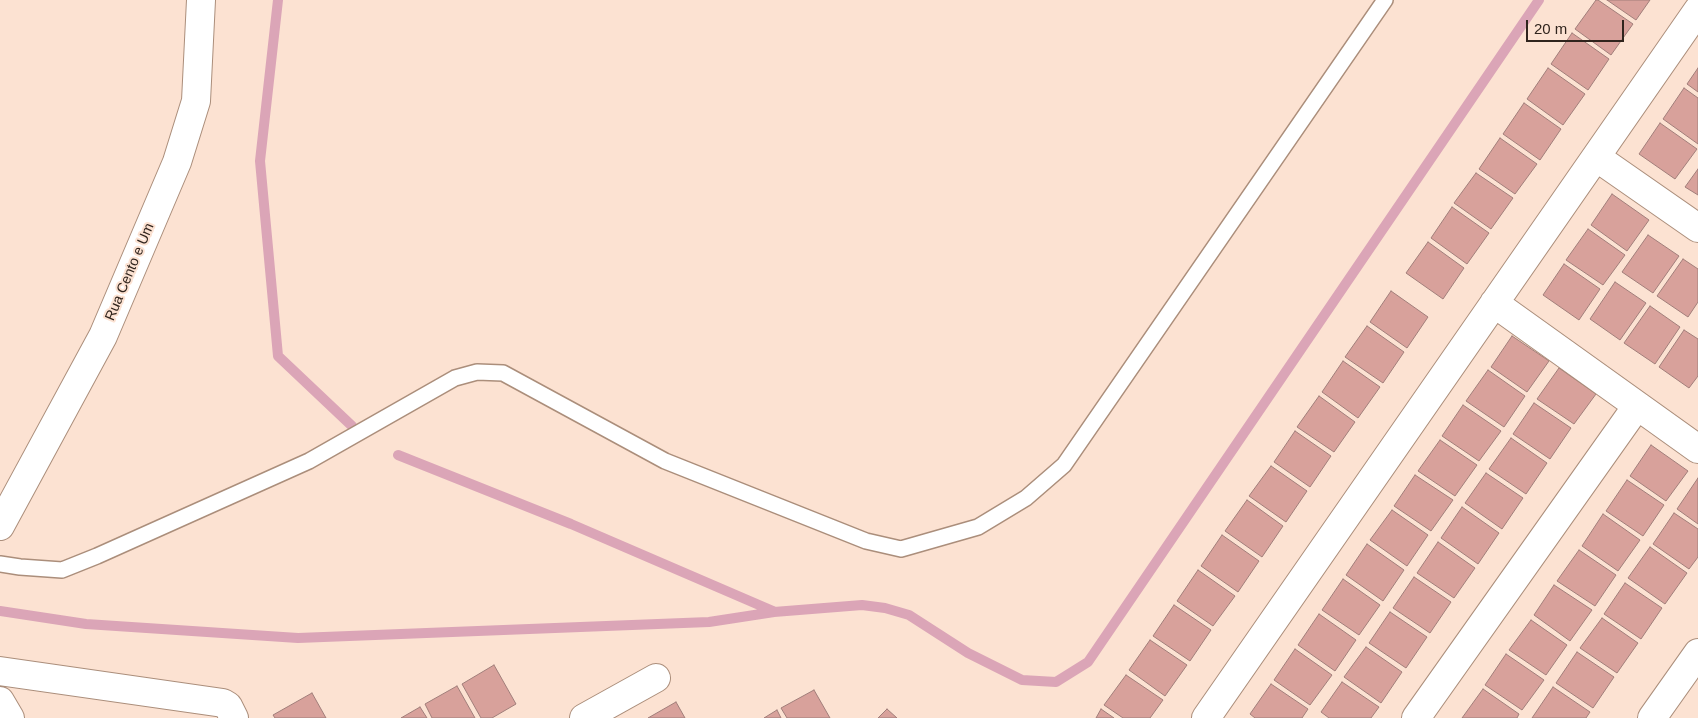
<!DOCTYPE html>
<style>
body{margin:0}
#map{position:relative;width:1698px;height:718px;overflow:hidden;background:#fce2d2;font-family:Arial,sans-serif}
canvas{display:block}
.scale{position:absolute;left:1526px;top:20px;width:98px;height:22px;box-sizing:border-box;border:2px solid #30241d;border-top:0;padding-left:6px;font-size:15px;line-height:18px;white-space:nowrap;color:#30241d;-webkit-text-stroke:4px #fce2d2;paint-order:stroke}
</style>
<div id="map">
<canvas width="1698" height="718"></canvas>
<div class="scale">20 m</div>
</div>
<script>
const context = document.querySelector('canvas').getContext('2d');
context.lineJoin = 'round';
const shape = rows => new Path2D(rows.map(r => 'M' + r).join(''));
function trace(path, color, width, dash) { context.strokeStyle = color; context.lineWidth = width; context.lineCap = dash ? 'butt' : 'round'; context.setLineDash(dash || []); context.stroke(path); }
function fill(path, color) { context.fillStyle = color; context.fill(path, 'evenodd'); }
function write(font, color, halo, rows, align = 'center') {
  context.font = font + ' Arial,sans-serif'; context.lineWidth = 4; context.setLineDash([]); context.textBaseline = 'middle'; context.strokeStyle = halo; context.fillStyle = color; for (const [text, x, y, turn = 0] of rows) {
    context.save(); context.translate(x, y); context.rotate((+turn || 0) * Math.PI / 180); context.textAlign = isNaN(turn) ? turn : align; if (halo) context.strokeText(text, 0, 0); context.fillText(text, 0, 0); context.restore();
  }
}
const stream = shape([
 [278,0,260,161,278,356,352,426],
 [398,455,571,524,773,611],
 [0,611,86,624,298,638,709,622,774,612,862,605,885,608,909,615,968,653,1022,680,1056,682,1088,662,1539,0]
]);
const building = shape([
 [1596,0,1598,0,1633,24,1611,55,1575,29,1596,0],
 [1607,0,1650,0,1636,20,1607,0],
 [1572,33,1609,59,1588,90,1551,64,1572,33],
 [1548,68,1585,94,1563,125,1527,99,1548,68],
 [1698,68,1698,92,1687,84,1698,68],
 [1684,88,1698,98,1698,144,1663,119,1684,88],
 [1524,103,1561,129,1540,160,1503,134,1524,103],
 [1660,123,1697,149,1675,179,1639,154,1660,123],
 [1500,138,1537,164,1515,194,1479,169,1500,138],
 [1698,169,1698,195,1685,187,1698,169],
 [1476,173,1513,198,1491,229,1454,203,1476,173],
 [1612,194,1649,220,1627,251,1591,225,1612,194],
 [1452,207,1489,233,1467,264,1431,238,1452,207],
 [1588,229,1625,255,1603,285,1566,260,1588,229],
 [1648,235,1679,256,1653,293,1622,272,1648,235],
 [1428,242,1464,268,1443,299,1406,273,1428,242],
 [1683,259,1698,269,1698,302,1688,317,1657,296,1683,259],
 [1564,264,1600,289,1579,320,1543,295,1564,264],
 [1615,282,1646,303,1620,340,1590,319,1615,282],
 [1391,291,1428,317,1407,348,1370,322,1391,291],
 [1650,306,1680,327,1655,364,1624,343,1650,306],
 [1367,326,1404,352,1383,383,1345,357,1367,326],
 [1684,330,1698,339,1698,376,1689,388,1659,367,1684,330],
 [1512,336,1549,361,1527,392,1491,367,1512,336],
 [1343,361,1380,387,1358,418,1322,392,1343,361],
 [1559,368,1596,394,1574,424,1537,399,1559,368],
 [1488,370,1525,396,1504,427,1466,401,1488,370],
 [1319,396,1355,422,1334,452,1297,427,1319,396],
 [1534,403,1571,428,1550,459,1513,434,1534,403],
 [1463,405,1501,431,1479,461,1442,436,1463,405],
 [1295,431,1331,456,1310,487,1274,462,1295,431],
 [1511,438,1547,463,1526,494,1489,469,1511,438],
 [1440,440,1477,465,1455,496,1418,471,1440,440],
 [1651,445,1688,471,1666,501,1630,476,1651,445],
 [1271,466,1307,491,1286,522,1249,496,1271,466],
 [1486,473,1523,498,1502,529,1465,503,1486,473],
 [1415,475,1453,500,1431,531,1394,506,1415,475],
 [1698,478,1698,524,1677,509,1698,478],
 [1627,480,1664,505,1643,536,1606,511,1627,480],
 [1247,500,1283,526,1262,557,1225,531,1247,500],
 [1462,507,1499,533,1478,564,1441,538,1462,507],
 [1392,510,1428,535,1407,566,1370,540,1392,510],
 [1674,513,1698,529,1698,557,1689,569,1653,544,1674,513],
 [1603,514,1640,540,1618,571,1582,546,1603,514],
 [1222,535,1259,561,1238,592,1201,566,1222,535],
 [1438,542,1475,568,1454,598,1417,573,1438,542],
 [1367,544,1404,570,1383,601,1346,575,1367,544],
 [1650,547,1687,573,1665,604,1628,578,1650,547],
 [1579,550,1616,575,1595,606,1557,581,1579,550],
 [1198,570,1235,596,1213,626,1177,601,1198,570],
 [1414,577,1451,602,1430,633,1393,608,1414,577],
 [1343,579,1380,605,1359,635,1322,610,1343,579],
 [1625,583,1662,608,1641,639,1604,614,1625,583],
 [1554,585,1592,610,1570,641,1534,615,1554,585],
 [1174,605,1211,630,1190,661,1153,636,1174,605],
 [1390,612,1427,637,1406,668,1369,643,1390,612],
 [1319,614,1356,640,1335,671,1298,645,1319,614],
 [1602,618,1638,643,1617,673,1580,648,1602,618],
 [1531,620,1567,645,1546,675,1509,650,1531,620],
 [1150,640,1187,665,1165,696,1129,670,1150,640],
 [1366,647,1402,672,1381,703,1344,677,1366,647],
 [1295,649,1332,675,1310,705,1274,680,1295,649],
 [1577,652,1614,677,1593,708,1556,683,1577,652],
 [1506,654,1544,680,1522,710,1485,685,1506,654],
 [494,665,516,704,492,718,481,718,462,684,494,665],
 [1126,675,1163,700,1150,718,1123,718,1104,705,1126,675],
 [1342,682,1379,707,1371,718,1329,718,1321,712,1342,682],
 [1271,684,1308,709,1302,718,1255,718,1250,714,1271,684],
 [457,686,475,718,432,718,425,704,457,686],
 [1553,687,1590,712,1586,718,1532,718,1553,687],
 [1483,689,1519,714,1517,718,1462,718,1483,689],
 [814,690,830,718,787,718,781,708,814,690],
 [312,693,326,718,275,718,273,715,312,693],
 [676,702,685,718,648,718,676,702],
 [420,707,427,718,401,718,420,707],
 [887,709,897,718,878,718,887,709],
 [1101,709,1114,718,1096,718,1101,709],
 [777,710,781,718,764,718,777,710]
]);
const lane = shape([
 [0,564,20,567,62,570,97,556,309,461,455,378,477,372,503,373,665,461,866,541,901,549,978,527,1026,498,1064,465,1385,0]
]);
const street = shape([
 [1596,157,1698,228],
 [1494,303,1698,449],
 [0,526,103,336,177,162,196,101,201,0],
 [0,671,223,703,228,706,234,718],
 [0,701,10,718],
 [584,718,656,678],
 [1206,718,1698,10],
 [1416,718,1637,406],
 [1652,718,1698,653]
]);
const streetNames = [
 ["Rua Cento e Um",130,272,-67]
];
trace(stream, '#dba5b7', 10);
fill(building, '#d8a19b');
trace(building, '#a17e7a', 1);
trace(lane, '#ab8e7b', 18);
trace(street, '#ab8e7b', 30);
trace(lane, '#fff', 15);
trace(street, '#fff', 28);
write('14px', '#30241d', '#fce2d2', streetNames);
</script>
